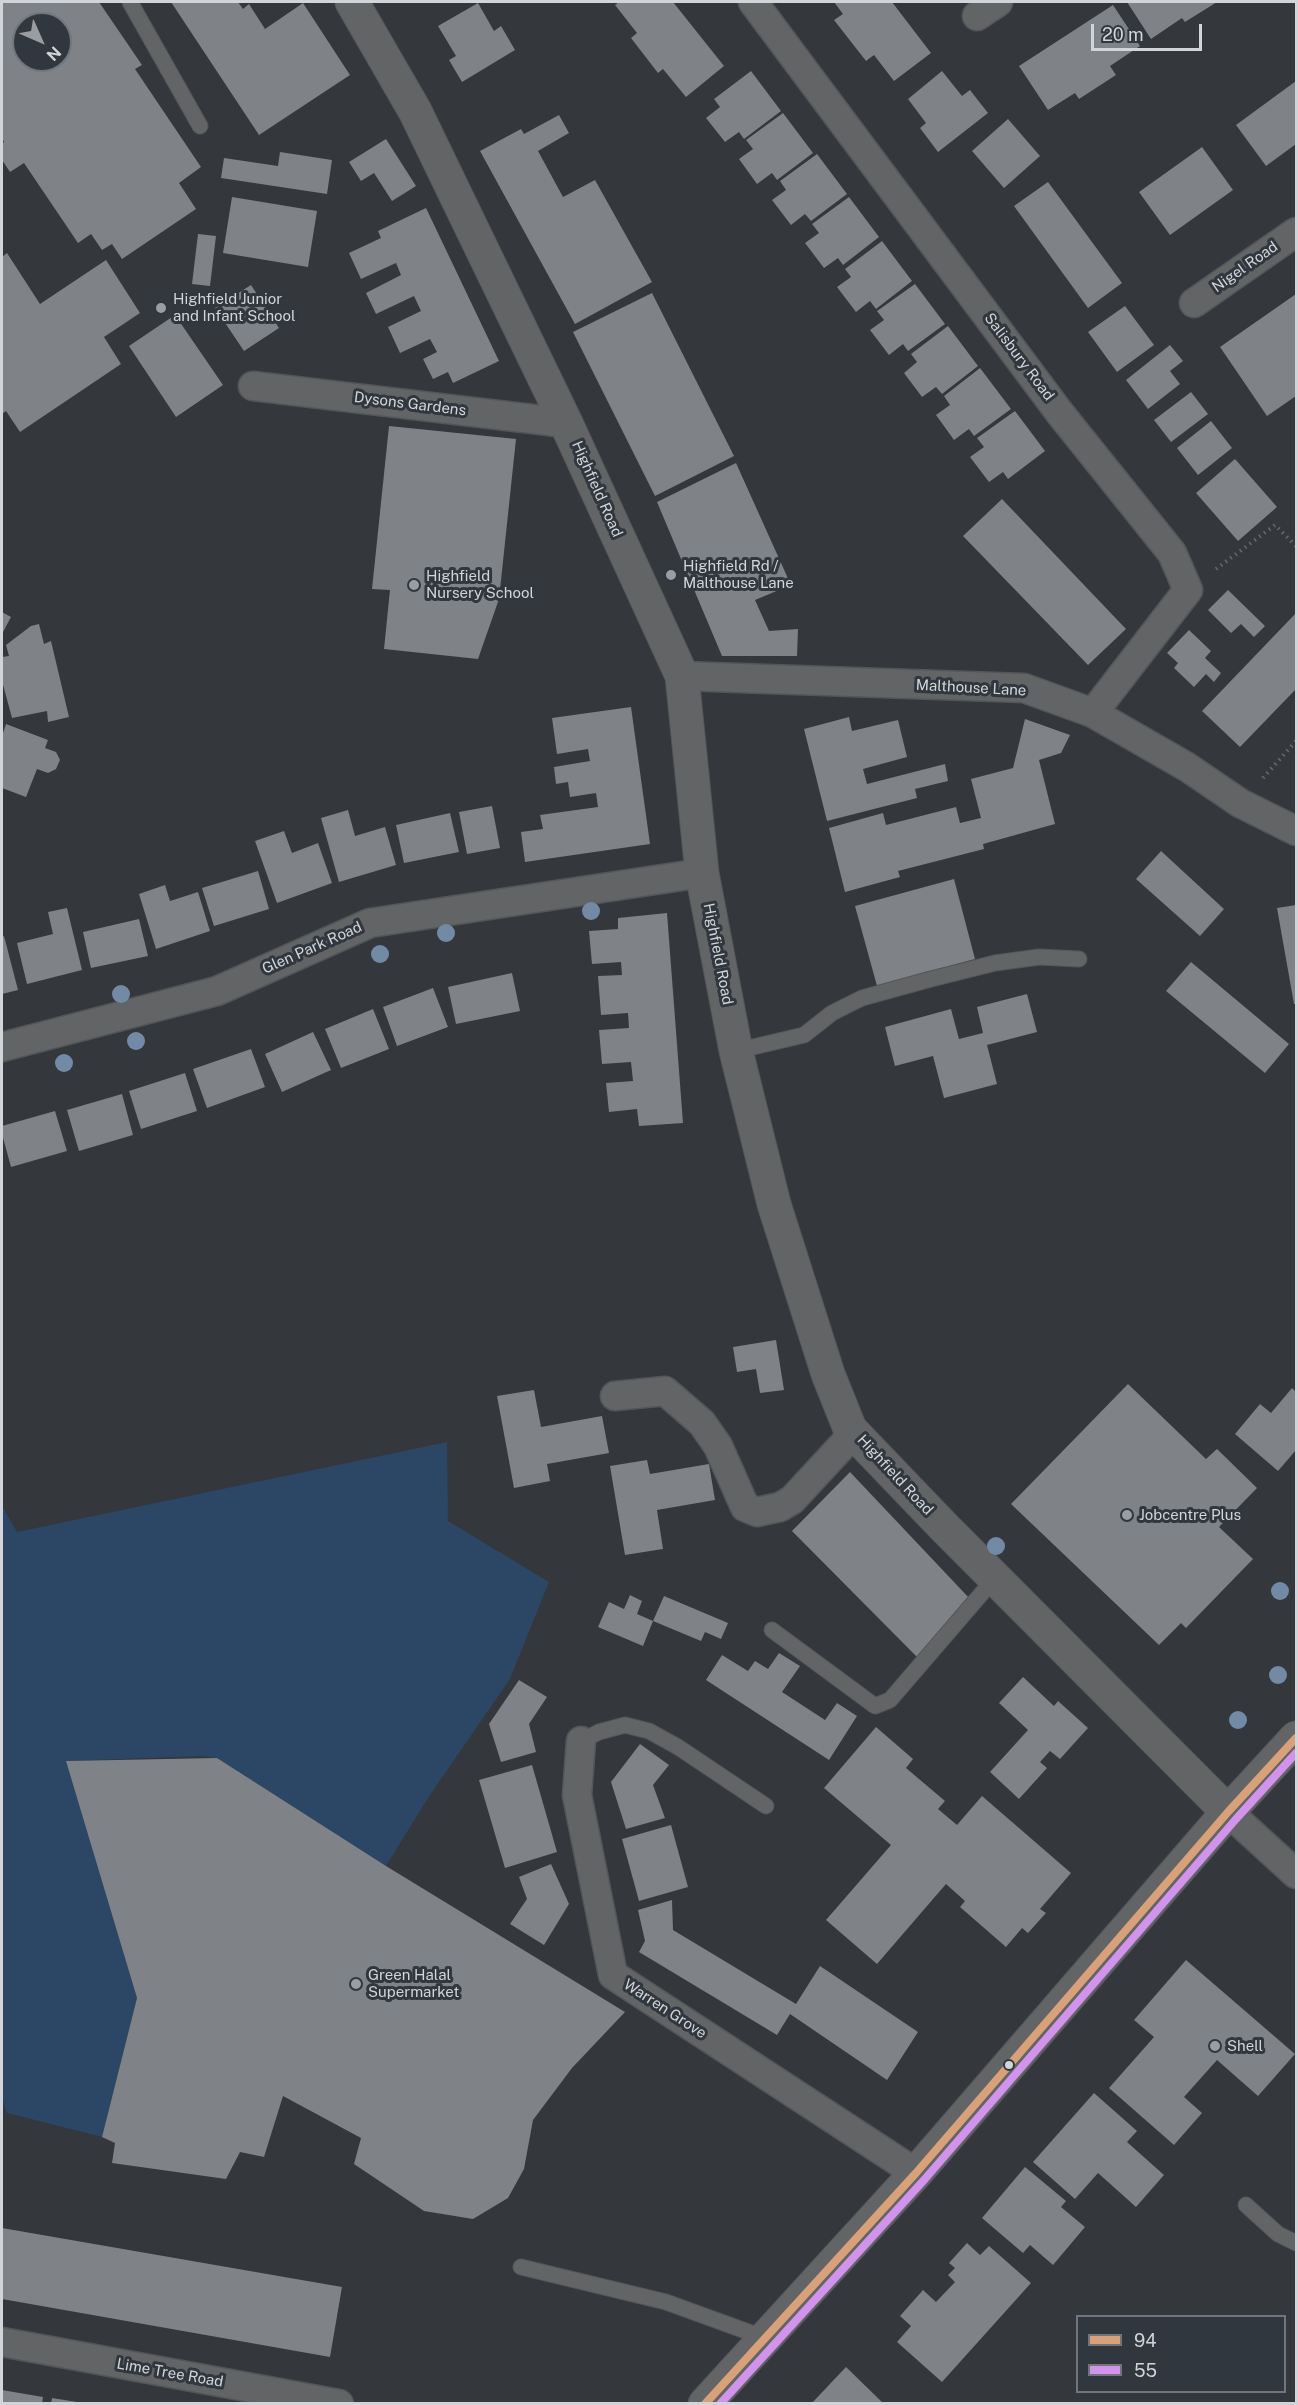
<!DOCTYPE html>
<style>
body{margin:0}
#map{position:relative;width:1298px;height:2405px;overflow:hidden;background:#34373b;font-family:"Public Sans",sans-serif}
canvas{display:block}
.frame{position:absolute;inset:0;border:3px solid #d1d5d9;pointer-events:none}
.legend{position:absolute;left:1076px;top:2315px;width:210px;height:78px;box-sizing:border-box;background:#31373e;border:2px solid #71767c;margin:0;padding:8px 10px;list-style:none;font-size:18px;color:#d1d5d9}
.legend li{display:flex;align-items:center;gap:12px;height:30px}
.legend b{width:30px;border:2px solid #71767c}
.north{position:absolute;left:12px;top:12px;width:60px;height:60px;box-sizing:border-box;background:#31373e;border:2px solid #71767c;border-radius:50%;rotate:135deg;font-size:16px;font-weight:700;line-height:24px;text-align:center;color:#d1d5d9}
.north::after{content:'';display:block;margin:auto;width:21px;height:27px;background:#9a9ea2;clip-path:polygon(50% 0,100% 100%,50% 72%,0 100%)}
.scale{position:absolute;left:1091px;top:24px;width:111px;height:27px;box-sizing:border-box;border:3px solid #d1d5d9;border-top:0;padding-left:8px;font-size:18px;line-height:21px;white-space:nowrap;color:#d1d5d9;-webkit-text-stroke:4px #31373e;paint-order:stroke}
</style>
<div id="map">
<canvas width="1298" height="2405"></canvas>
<div class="frame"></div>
<ul class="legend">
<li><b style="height:8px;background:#d9a179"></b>94</li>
<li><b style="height:8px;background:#d193ec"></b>55</li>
</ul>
<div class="north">N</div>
<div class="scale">20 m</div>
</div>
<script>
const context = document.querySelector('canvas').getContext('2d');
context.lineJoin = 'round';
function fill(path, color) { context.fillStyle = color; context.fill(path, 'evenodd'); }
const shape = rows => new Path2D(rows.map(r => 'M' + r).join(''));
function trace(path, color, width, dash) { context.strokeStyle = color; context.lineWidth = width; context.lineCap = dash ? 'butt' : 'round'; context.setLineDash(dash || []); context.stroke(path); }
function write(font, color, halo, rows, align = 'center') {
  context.font = font + ' "Public Sans",sans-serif'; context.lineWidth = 6; context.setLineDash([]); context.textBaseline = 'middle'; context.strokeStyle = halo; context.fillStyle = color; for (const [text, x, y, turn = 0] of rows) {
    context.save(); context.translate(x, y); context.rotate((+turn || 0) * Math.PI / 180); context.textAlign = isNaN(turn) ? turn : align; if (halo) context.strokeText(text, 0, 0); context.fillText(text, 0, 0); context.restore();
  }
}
const green = shape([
 [447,1442,448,1521,549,1582,510,1679,428,1798,386,1866,217,1758,203,1756,67,1761,137,1998,102,2137,7,2113,2,2098,2,1506,17,1532]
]);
const building = shape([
 [2,2,99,2,142,65,135,69,201,167,179,183,196,209,122,259,112,244,102,250,91,234,78,243,24,163,10,172,2,160,2,144,4,142,2,138],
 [24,24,60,24,60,60,24,60],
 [171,2,238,2,243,9,249,4,265,29,303,3,350,75,259,135],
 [619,2,673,2,724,66,686,97,663,69,658,73,631,38,637,33,615,5],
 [834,2,892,2,931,53,894,81,874,55,866,61,834,20,843,14],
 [1127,2,1217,2,1185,22,1182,18,1151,39],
 [478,3,494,31,501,26,515,50,462,82,449,60,456,56,438,26],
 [1113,5,1140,46,1110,66,1116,75,1079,99,1075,93,1048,110,1019,66],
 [751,71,781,111,744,139,739,132,725,142,706,118,720,107,714,99],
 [942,71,962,96,970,90,988,113,938,152,920,128,926,123,908,99],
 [1296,81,1296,144,1266,166,1236,125],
 [783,113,813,153,777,180,772,173,757,184,739,159,753,149,746,140],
 [559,115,569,133,538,151,563,197,595,180,652,282,575,324,480,151,521,129,524,134],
 [1008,119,1040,156,1004,188,972,151],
 [386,139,416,186,392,201,374,173,361,181,349,162],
 [1202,147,1233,190,1170,235,1139,192],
 [280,152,332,160,327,194,221,178,224,158,278,166],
 [817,154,847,194,811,221,805,214,791,225,772,200,786,190,780,181],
 [1048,182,1122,283,1088,308,1014,206],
 [232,197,317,211,308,267,223,253],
 [849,197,879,237,843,265,838,258,824,268,805,243,819,233,812,224],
 [426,208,499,361,453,383,448,372,433,379,423,359,437,352,430,339,400,353,388,327,421,311,414,296,376,314,366,293,401,275,396,263,361,279,349,253,381,238,378,231],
 [198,234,216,236,210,286,192,284],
 [882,241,912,281,876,309,870,301,856,312,837,287,851,277,845,269],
 [7,253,40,304,106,260,140,313,104,337,121,364,20,432,6,411,2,414,2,257],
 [915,284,945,324,908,351,903,344,889,355,870,330,884,320,877,311],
 [251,285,279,328,244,351,215,308],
 [652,293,734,456,655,496,573,332],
 [1296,294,1296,396,1267,416,1220,347],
 [1125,306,1154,345,1117,372,1088,332],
 [175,315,223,385,176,417,129,346],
 [948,326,978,366,942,394,936,387,922,397,904,373,917,362,911,354],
 [1170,345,1183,361,1170,371,1180,384,1148,409,1126,380],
 [980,368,1011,409,974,436,969,429,954,440,936,415,950,405,944,396],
 [1191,392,1208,414,1171,442,1154,420],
 [1015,411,1045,451,1008,479,1003,472,989,482,970,457,984,447,977,438],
 [1211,421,1232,448,1198,475,1177,448],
 [389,426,516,439,499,599,478,659,384,649,390,590,372,589],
 [1235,459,1277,507,1238,541,1196,493],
 [736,463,791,585,755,600,769,631,798,629,797,656,722,656,657,502],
 [1002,499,1126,629,1088,665,963,536],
 [1228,590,1265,626,1254,637,1241,624,1231,633,1208,610],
 [2,612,11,617,2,634],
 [1296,613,1296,689,1240,747,1202,711],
 [39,624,44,644,51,641,69,717,48,722,47,711,12,718,2,681,2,657,9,656,6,645,31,626],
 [1189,630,1211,651,1205,658,1221,673,1214,682,1206,674,1194,687,1174,668,1178,663,1167,653],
 [631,707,650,844,525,862,521,832,543,829,540,815,598,807,596,793,570,797,568,782,556,784,554,767,590,761,588,749,557,754,552,718],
 [849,717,852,731,898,720,907,757,863,769,867,784,945,764,948,781,915,789,917,798,827,821,804,729],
 [1025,719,1070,735,1061,753,1039,760,1055,824,983,844,984,849,898,871,900,877,845,892,829,828,883,813,886,825,956,807,960,823,981,818,971,779,1013,768],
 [6,724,48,740,45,748,56,752,60,760,56,769,48,773,37,769,26,797,2,788,2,736],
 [492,806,500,848,467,854,459,812],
 [348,810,355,836,385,827,396,865,339,882,321,818],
 [450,813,459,852,404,863,396,825],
 [284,831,292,853,318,843,332,883,277,903,255,841],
 [1161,851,1224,909,1200,936,1136,879],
 [258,871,269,909,214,926,202,888],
 [954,879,975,959,877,986,855,906],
 [165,885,170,901,198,892,210,931,156,949,139,894],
 [1296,905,1296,1004,1294,1004,1277,908],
 [67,908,82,970,27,984,17,943,53,934,48,912],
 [667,913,683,1123,639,1126,637,1109,609,1112,606,1083,633,1081,631,1062,602,1064,599,1030,629,1028,628,1013,601,1015,598,976,622,975,621,962,592,964,589,931,618,929,618,918],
 [139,919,148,956,91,968,83,932],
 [4,936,18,990,2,994,2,937],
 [1191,962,1289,1044,1265,1073,1166,991],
 [512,973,520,1011,456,1024,448,987],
 [433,988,448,1027,397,1046,383,1007],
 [1027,994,1037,1032,987,1045,997,1084,944,1098,933,1056,895,1066,885,1027,951,1009,959,1039,983,1033,977,1007],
 [373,1009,389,1049,341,1068,325,1029],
 [313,1032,331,1070,282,1092,265,1054],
 [251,1049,265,1087,207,1108,193,1069],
 [185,1073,197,1111,141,1129,129,1091],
 [122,1094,133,1135,79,1151,67,1110],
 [55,1111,67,1151,11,1167,2,1134,2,1126],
 [776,1340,784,1390,760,1393,756,1369,737,1372,733,1347],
 [1128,1384,1206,1459,1217,1449,1257,1488,1219,1527,1253,1559,1186,1628,1181,1623,1159,1645,1011,1504],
 [1292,1388,1296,1392,1296,1450,1278,1471,1235,1434,1260,1404,1271,1413],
 [534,1390,541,1427,602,1416,609,1453,547,1464,550,1481,514,1488,497,1396],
 [647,1460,650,1474,709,1464,715,1500,657,1510,663,1549,625,1555,610,1466],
 [850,1472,971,1600,918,1658,792,1531],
 [630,1595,642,1601,637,1614,653,1621,643,1646,598,1627,609,1602,624,1609],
 [664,1596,728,1623,721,1639,705,1632,701,1641,653,1621],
 [779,1653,800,1666,782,1692,825,1720,837,1703,857,1716,829,1760,706,1680,722,1655,748,1671,755,1661,768,1669],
 [1023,1677,1054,1706,1058,1701,1088,1728,1060,1759,1050,1751,1040,1762,1047,1768,1019,1799,990,1772,1028,1730,999,1703],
 [519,1680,547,1697,529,1724,536,1752,501,1762,489,1724],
 [876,1727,913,1759,906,1768,945,1801,938,1809,957,1825,982,1796,1071,1873,1040,1909,1046,1913,1028,1933,1022,1928,1006,1947,960,1907,965,1901,946,1884,877,1964,826,1920,891,1845,824,1788],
 [640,1744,669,1765,653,1785,665,1818,626,1829,611,1782],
 [217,1758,386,1866,625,2012,572,2068,533,2120,524,2169,508,2198,473,2219,424,2211,354,2164,361,2138,283,2096,264,2157,240,2152,226,2179,112,2163,115,2143,102,2137,137,1998,66,1761],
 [532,1765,557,1852,505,1868,479,1780],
 [671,1825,688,1887,639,1901,622,1839],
 [551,1864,569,1904,544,1945,510,1924,527,1899,519,1877],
 [672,1900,673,1930,796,2004,820,1966,918,2032,887,2080,790,2014,777,2035,639,1952,645,1941,638,1910],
 [1186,1960,1295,2054,1258,2096,1217,2060,1184,2097,1202,2113,1174,2145,1109,2088,1154,2037,1134,2020],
 [1094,2093,1137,2131,1127,2142,1164,2175,1136,2207,1098,2173,1075,2199,1033,2162],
 [1025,2167,1066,2201,1061,2207,1085,2227,1053,2265,1030,2245,1023,2253,982,2218],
 [2,2228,342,2287,330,2357,2,2299],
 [967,2243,980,2255,989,2246,1031,2283,942,2382,897,2342,911,2326,900,2316,923,2290,936,2302,955,2282,948,2275,955,2268,949,2263],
 [846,2367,884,2404,811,2404],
 [2,2390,43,2397,42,2404,2,2404],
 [52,2398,77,2402,77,2404,51,2404]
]);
const path = shape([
 [1216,569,1275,525,1296,546],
 [1263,778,1296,741]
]);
const service = shape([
 [130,2,200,126],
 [736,1051,804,1035,832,1013,862,998,931,979,995,963,1039,957,1079,959],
 [772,1630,875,1706,890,1700,995,1578],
 [581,1741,599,1732,625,1725,649,1731,678,1747,766,1806],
 [1246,2205,1278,2234,1296,2243],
 [521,2267,666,2302,765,2338]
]);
const minor = shape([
 [753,2,1059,412,1172,553,1188,590,1093,713],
 [977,16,998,2],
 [1194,303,1296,232],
 [253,386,566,423],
 [682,676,1024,688,1093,713,1187,767,1240,803,1296,831],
 [2,1047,217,991,370,923,702,873],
 [615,1396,665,1391,702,1423,718,1446,745,1507,757,1512,780,1507,792,1500,854,1433],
 [581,1741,577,1795,613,1975,916,2173],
 [1228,1812,1296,1874],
 [2,2342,339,2404]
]);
const secondary = shape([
 [352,2,415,111,566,423,682,676,702,873,736,1051,774,1204,828,1374,850,1429,943,1526,1228,1812],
 [705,2404,916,2173,1228,1812,1296,1738]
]);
const bus1 = shape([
 [705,2404,916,2173,1228,1812,1296,1738]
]);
const bus2 = shape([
 [720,2404,924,2180,1236,1819,1296,1753]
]);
const trees = [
 [591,911],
 [446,933],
 [380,954],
 [121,994],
 [136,1041],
 [64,1063],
 [996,1546],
 [1280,1591],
 [1278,1675],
 [1238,1720]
];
const markers = [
 [161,308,6,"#9a9ea2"],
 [671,575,6,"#9a9ea2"],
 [414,585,6,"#9a9ea2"],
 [1127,1515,6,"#9a9ea2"],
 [356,1984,6,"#9a9ea2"],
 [1215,2046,6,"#9a9ea2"],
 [1009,2065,5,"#d1d5d9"]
];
const streetNames = [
 ["Nigel Road",1245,267,-35],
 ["Salisbury Road",1019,357,53],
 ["Dysons Gardens",410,404,7],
 ["Highfield Road",597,489,66],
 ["Malthouse Lane",971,688,3],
 ["Glen Park Road",312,948,-24],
 ["Highfield Road",718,954,79],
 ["Highfield Road",895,1475,47],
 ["Warren Grove",665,2009,33],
 ["Lime Tree Road",170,2373,10]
];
const poiNames = [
 ["Highfield Junior",173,299],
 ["and Infant School",173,316],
 ["Highfield Rd /",683,566],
 ["Malthouse Lane",683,583],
 ["Highfield",426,576],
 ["Nursery School",426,593],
 ["Jobcentre Plus",1139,1515],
 ["Green Halal",368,1975],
 ["Supermarket",368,1992],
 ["Shell",1227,2046]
];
fill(green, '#2c4665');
fill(building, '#7f8286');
trace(service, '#535659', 17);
trace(minor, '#535659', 31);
trace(secondary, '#535659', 35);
trace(path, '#67696c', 4, [1.5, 4.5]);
trace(service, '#626466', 15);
trace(minor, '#626466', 28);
trace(secondary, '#626466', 33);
trace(bus1, '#d9a179', 8);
trace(bus2, '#d193ec', 8);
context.fillStyle = '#738aa7';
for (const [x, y] of trees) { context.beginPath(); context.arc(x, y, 9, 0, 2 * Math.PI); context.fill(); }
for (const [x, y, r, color] of markers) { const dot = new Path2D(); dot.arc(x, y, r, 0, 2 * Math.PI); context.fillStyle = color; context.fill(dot); trace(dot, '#31373e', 2); }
write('15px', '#d1d5d9', '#31373e', streetNames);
write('15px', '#d1d5d9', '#31373e', poiNames, 'left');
</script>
